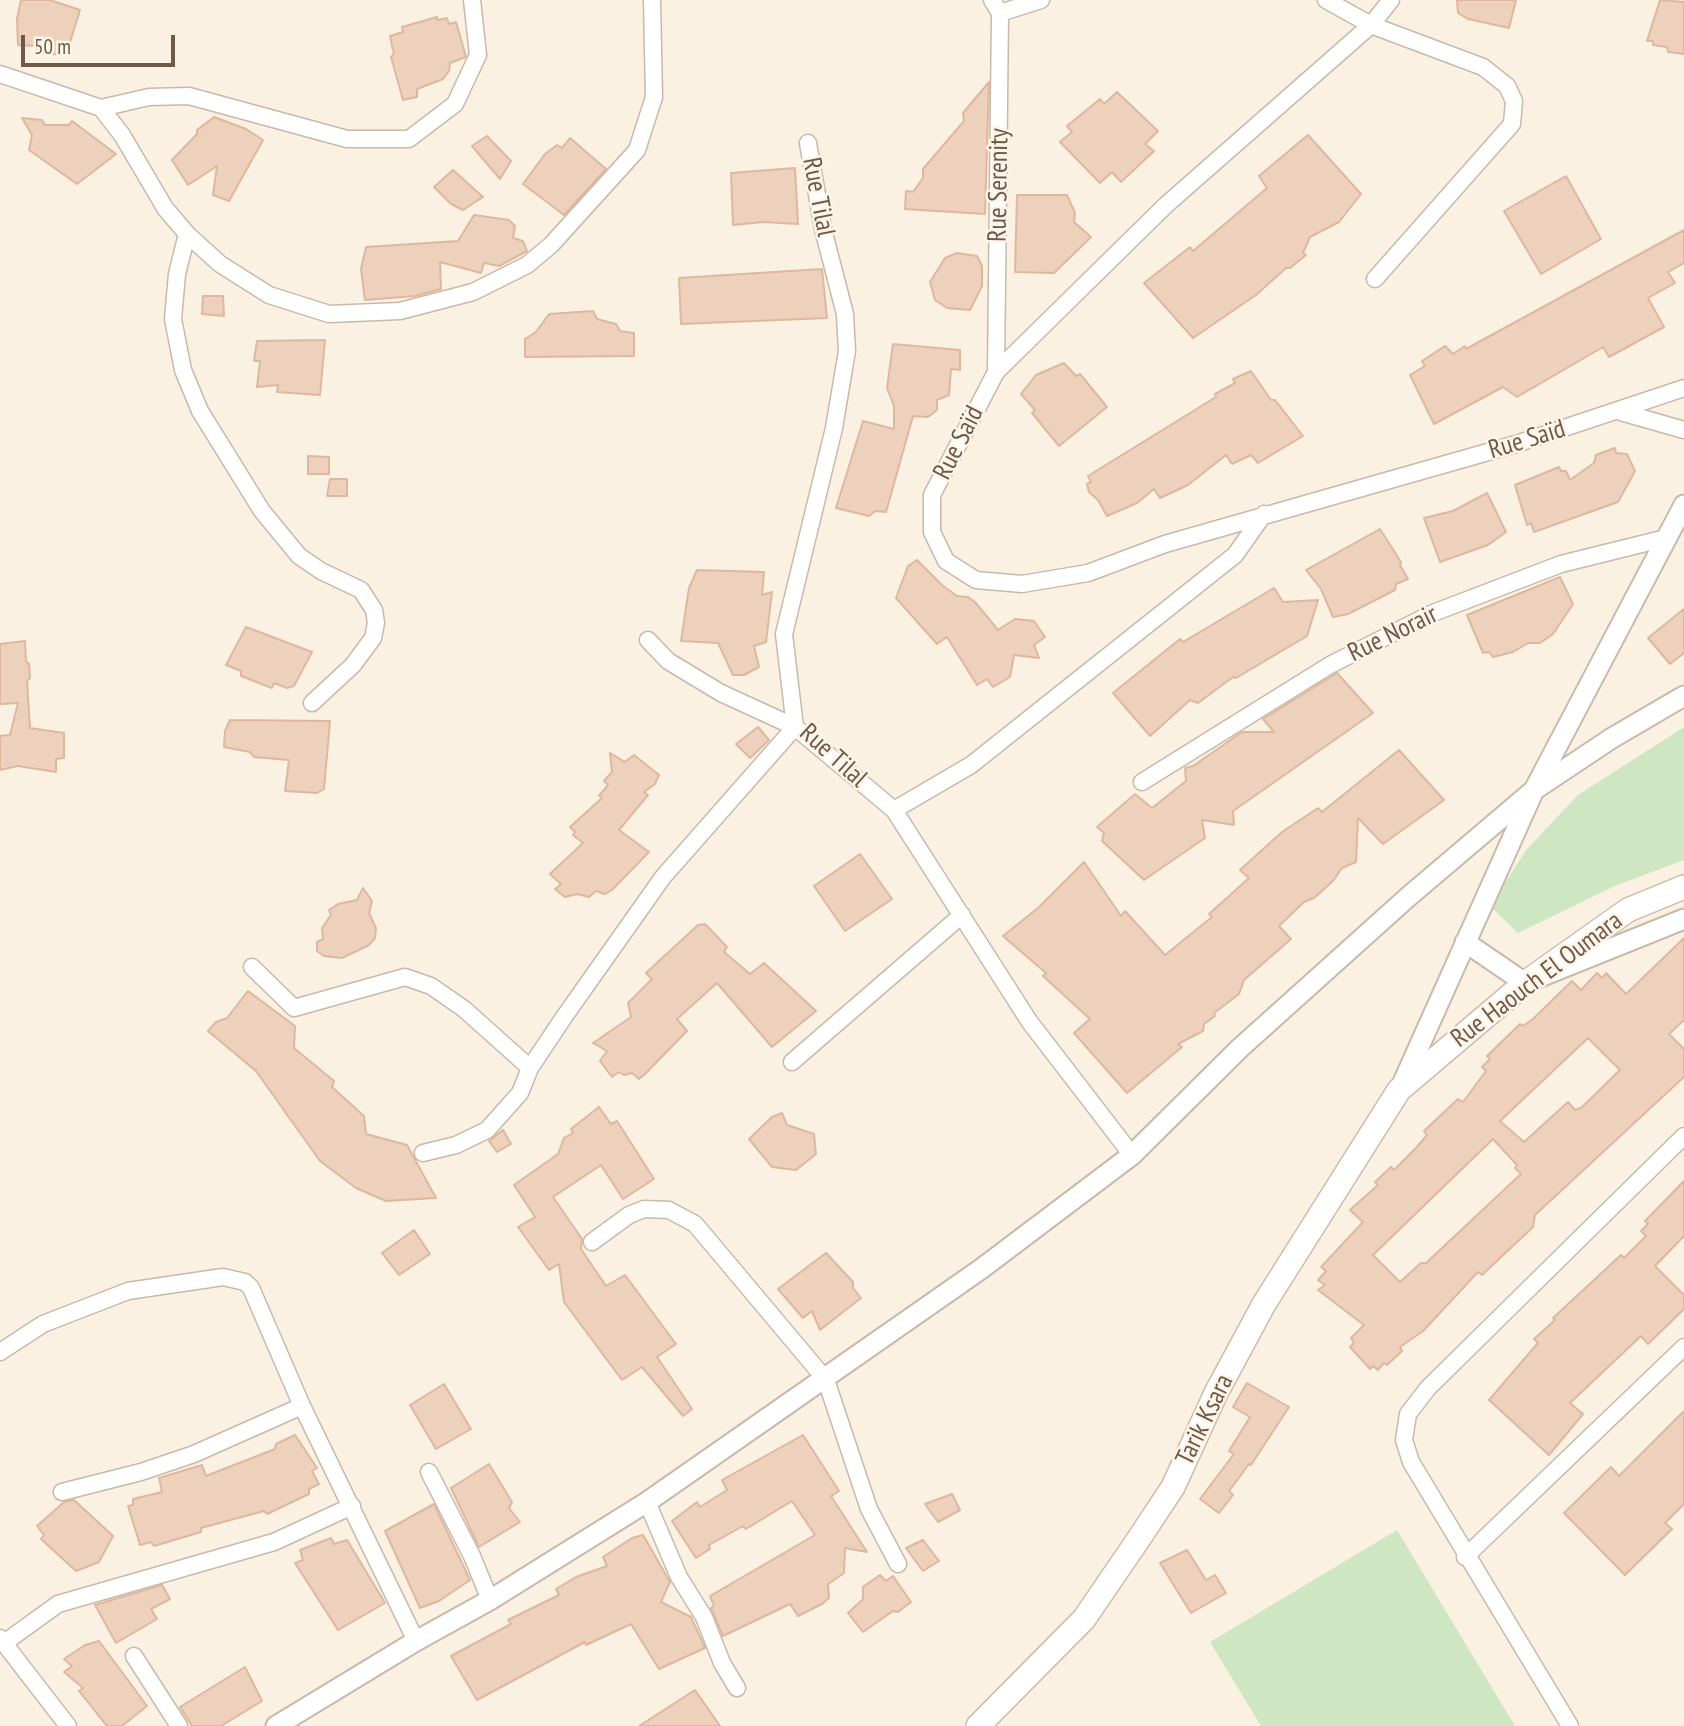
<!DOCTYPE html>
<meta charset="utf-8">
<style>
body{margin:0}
#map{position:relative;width:1684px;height:1726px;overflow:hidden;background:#faf1e2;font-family:"PT Sans Narrow",sans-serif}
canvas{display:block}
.scale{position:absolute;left:21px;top:35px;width:154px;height:32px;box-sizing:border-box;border:4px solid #6f594b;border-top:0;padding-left:9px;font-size:21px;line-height:24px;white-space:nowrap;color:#6f594b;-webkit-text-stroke:5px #fdf5e7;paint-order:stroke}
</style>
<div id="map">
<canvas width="1684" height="1726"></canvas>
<div class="scale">50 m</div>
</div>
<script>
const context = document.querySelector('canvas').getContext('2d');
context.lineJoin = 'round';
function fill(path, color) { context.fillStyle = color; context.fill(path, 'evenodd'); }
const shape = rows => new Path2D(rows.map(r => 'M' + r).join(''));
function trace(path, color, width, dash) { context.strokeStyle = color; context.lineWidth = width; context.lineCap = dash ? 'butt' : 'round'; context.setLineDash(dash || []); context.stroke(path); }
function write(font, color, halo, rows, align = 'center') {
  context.font = font + ' "PT Sans Narrow",sans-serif'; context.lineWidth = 5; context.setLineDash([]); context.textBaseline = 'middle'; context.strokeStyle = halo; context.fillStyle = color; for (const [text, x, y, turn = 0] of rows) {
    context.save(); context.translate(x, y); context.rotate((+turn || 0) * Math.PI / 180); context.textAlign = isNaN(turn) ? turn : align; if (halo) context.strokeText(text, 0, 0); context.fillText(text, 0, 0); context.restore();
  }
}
const green = shape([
 [1684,727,1684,860,1617,885,1518,933,1490,906,1527,849,1578,795],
 [1397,1530,1515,1726,1261,1726,1210,1642]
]);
const building = shape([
 [21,0,50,0,80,10,66,55,36,53,37,46,18,45,17,19,21,0],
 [1457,0,1516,0,1509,28,1468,19,1458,13,1457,0],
 [1660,0,1684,2,1684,54,1668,52,1667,47,1653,45,1653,41,1647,41,1660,0],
 [437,17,437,20,447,18,449,24,456,22,466,57,450,63,449,71,443,79,417,89,417,97,403,100,391,57,394,54,390,36,403,32,402,27,437,17],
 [989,82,985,214,905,209,906,191,913,192,923,178,923,169,964,121,963,113,989,82],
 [1117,92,1158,131,1145,144,1154,151,1121,182,1112,172,1100,183,1060,142,1072,132,1067,126,1100,99,1104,104,1117,92],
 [214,117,246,129,263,140,229,201,213,195,217,166,188,185,172,160,197,134,197,130,214,117],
 [22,118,42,120,45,125,69,125,72,121,116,154,77,184,29,150,32,135,22,118],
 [1308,135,1361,194,1339,222,1310,237,1303,253,1306,255,1290,268,1286,268,1256,295,1193,338,1144,283,1190,247,1193,251,1267,188,1259,176,1308,135],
 [487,136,511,161,500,179,472,146,487,136],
 [570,138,606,169,564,215,523,184,545,154,557,145,562,148,570,138],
 [795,168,798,224,763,222,733,225,731,173,795,168],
 [453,170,483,197,463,210,451,204,434,187,453,170],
 [1566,176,1601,239,1541,274,1504,211,1566,176],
 [1017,195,1067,195,1075,213,1074,222,1091,237,1054,273,1015,272,1017,195],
 [474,215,509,220,515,226,513,238,523,241,527,251,499,266,484,263,481,273,440,262,441,289,415,296,365,300,361,269,366,247,458,241,474,215],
 [1684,230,1684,263,1668,272,1675,283,1648,298,1664,327,1609,357,1603,347,1517,397,1503,387,1434,424,1410,375,1425,366,1422,361,1445,346,1453,354,1465,346,1466,349,1684,230],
 [957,253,977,256,982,266,982,286,970,310,947,308,935,300,930,282,945,258,957,253],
 [822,269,827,318,681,324,679,278,822,269],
 [203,296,223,296,224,316,202,314,203,296],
 [593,311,597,319,616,324,620,331,634,333,634,356,525,357,525,339,536,332,549,314,593,311],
 [325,340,320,395,277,392,278,385,257,387,260,361,254,361,257,341,325,340],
 [893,344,960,350,960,370,951,369,949,395,937,400,937,410,928,417,913,416,886,512,875,511,869,516,836,508,863,421,894,429,894,406,887,388,893,344],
 [1064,363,1076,376,1080,374,1107,407,1059,446,1032,413,1035,410,1021,394,1036,375,1064,363],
 [1251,371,1271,400,1275,400,1303,436,1258,463,1251,455,1232,464,1226,455,1188,485,1160,498,1154,489,1137,503,1107,516,1098,500,1089,492,1087,484,1091,482,1088,476,1216,397,1215,394,1235,383,1233,379,1251,371],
 [1615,448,1616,453,1627,454,1635,471,1618,502,1534,532,1531,523,1527,525,1515,485,1559,467,1561,471,1566,471,1570,480,1594,463,1596,455,1615,448],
 [308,456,329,457,329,474,308,474,308,456],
 [330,479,347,479,347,496,327,496,330,479],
 [1487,493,1506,532,1488,545,1440,562,1424,518,1453,511,1487,493],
 [1380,529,1401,562,1400,565,1408,579,1396,584,1395,590,1348,614,1333,617,1321,589,1306,570,1380,529],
 [917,560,943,586,957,596,968,597,975,602,998,630,1015,619,1034,621,1045,637,1034,645,1039,658,1014,655,1010,677,993,687,987,679,977,685,947,637,937,644,896,598,908,566,917,560],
 [697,570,764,572,762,595,772,592,766,642,754,646,759,667,744,675,733,675,718,643,681,641,689,588,697,570],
 [1560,577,1573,604,1553,634,1540,643,1528,643,1513,652,1493,657,1489,652,1483,653,1467,615,1560,577],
 [1274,588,1283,602,1318,600,1307,636,1236,678,1233,677,1198,703,1190,700,1150,736,1113,693,1180,639,1183,642,1274,588],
 [1684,609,1684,653,1670,664,1648,638,1684,609],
 [246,627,312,652,294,686,287,688,274,683,272,688,241,676,241,671,226,665,246,627],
 [25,641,26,661,29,664,30,678,27,681,30,728,64,733,64,758,56,759,56,772,18,766,0,770,0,736,10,735,18,703,0,704,0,644,25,641],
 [1337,673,1373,713,1233,811,1234,825,1202,820,1205,838,1144,880,1102,841,1104,833,1097,827,1135,794,1152,808,1186,781,1185,768,1193,766,1242,732,1274,732,1263,719,1337,673],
 [230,720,330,721,324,789,317,793,285,791,289,760,254,757,250,752,224,747,225,731,230,720],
 [758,727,769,740,750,758,736,744,758,727],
 [1399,750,1444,800,1383,844,1358,818,1356,862,1342,868,1333,881,1314,898,1304,902,1279,926,1291,939,1244,980,1239,994,1214,1013,1215,1016,1204,1024,1203,1031,1178,1044,1182,1047,1127,1093,1074,1033,1090,1019,1043,976,1046,973,1003,936,1038,908,1084,862,1121,916,1125,911,1165,955,1212,917,1209,914,1249,878,1240,870,1282,832,1318,808,1322,812,1399,750],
 [610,753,625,762,634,755,659,775,655,784,644,792,648,795,619,830,649,852,612,890,605,894,596,891,589,897,577,894,565,897,555,889,561,884,550,874,583,843,573,835,575,832,570,827,602,798,599,796,608,785,604,781,612,772,610,753],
 [860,854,892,899,845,931,814,886,860,854],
 [363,888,372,901,369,913,376,928,375,938,369,945,342,958,324,956,317,951,317,942,323,939,322,928,331,915,329,910,338,904,357,900,363,888],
 [705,924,727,947,724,952,750,974,764,963,816,1011,772,1047,717,983,677,1019,687,1031,645,1074,639,1079,632,1073,624,1075,619,1072,612,1077,600,1061,607,1051,593,1043,631,1017,628,1003,652,979,646,973,698,925,705,924],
 [1684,938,1684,1020,1669,1034,1684,1049,1684,1077,1535,1215,1533,1227,1482,1275,1478,1272,1423,1331,1400,1347,1402,1351,1387,1365,1384,1363,1378,1370,1373,1366,1370,1369,1350,1347,1354,1343,1351,1338,1364,1325,1318,1290,1325,1285,1318,1280,1326,1271,1321,1267,1363,1222,1350,1210,1378,1185,1375,1182,1391,1167,1394,1170,1416,1148,1427,1135,1424,1131,1458,1099,1463,1102,1486,1071,1482,1067,1490,1059,1487,1056,1520,1024,1523,1026,1533,1019,1572,981,1581,990,1597,973,1602,978,1606,973,1626,994,1684,938],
 [1588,1038,1620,1070,1581,1108,1575,1110,1568,1102,1524,1142,1500,1121,1588,1038],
 [1493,1139,1517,1165,1515,1168,1521,1174,1426,1263,1421,1263,1400,1282,1373,1255,1493,1139],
 [248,991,295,1026,294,1048,334,1081,332,1087,364,1116,366,1134,407,1145,436,1198,386,1201,356,1188,320,1161,256,1071,208,1031,216,1022,227,1018,248,991],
 [599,1107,611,1124,617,1121,654,1179,623,1199,601,1165,553,1197,582,1239,581,1249,606,1286,625,1275,676,1344,657,1357,692,1409,683,1416,642,1367,622,1380,564,1302,559,1264,549,1270,518,1227,535,1217,514,1185,558,1154,564,1138,573,1133,571,1129,599,1107],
 [782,1113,787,1125,814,1134,816,1154,796,1170,772,1167,749,1139,772,1117,782,1113],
 [503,1130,511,1144,497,1152,489,1141,503,1130],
 [1684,1181,1684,1236,1655,1266,1684,1295,1684,1309,1648,1344,1641,1336,1570,1403,1583,1414,1549,1455,1489,1400,1538,1343,1534,1339,1555,1320,1553,1318,1621,1255,1624,1258,1646,1236,1641,1231,1648,1224,1645,1221,1684,1181],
 [414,1230,430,1254,399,1275,382,1253,414,1230],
 [826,1253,853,1282,853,1288,861,1298,820,1330,812,1311,803,1318,778,1289,826,1253],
 [1247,1383,1289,1407,1251,1465,1249,1464,1229,1491,1233,1495,1219,1513,1200,1499,1234,1454,1229,1451,1250,1417,1233,1407,1247,1383],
 [444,1384,471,1429,436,1449,410,1405,444,1384],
 [1684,1411,1684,1504,1665,1523,1672,1529,1625,1575,1564,1513,1611,1467,1619,1476,1684,1411],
 [295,1435,317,1468,312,1471,319,1484,309,1489,309,1494,267,1514,264,1511,201,1528,201,1532,154,1546,151,1542,140,1545,128,1506,133,1505,133,1499,162,1492,159,1478,202,1465,206,1476,275,1449,276,1444,295,1435],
 [803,1435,839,1491,831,1496,867,1552,845,1548,844,1573,828,1584,829,1598,822,1604,798,1616,790,1604,723,1636,711,1608,714,1606,710,1596,815,1535,792,1501,746,1529,743,1526,709,1545,710,1549,696,1558,672,1521,697,1502,700,1507,727,1490,722,1480,803,1435],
 [489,1464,512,1502,509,1508,520,1522,479,1547,451,1488,489,1464],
 [952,1494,960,1510,938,1522,925,1504,952,1494],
 [74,1500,113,1536,99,1562,76,1571,41,1539,44,1535,37,1526,64,1502,74,1500],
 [434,1504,470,1580,439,1601,420,1608,385,1531,434,1504],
 [643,1535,670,1582,661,1602,691,1617,705,1648,659,1669,631,1624,586,1645,585,1642,477,1700,451,1656,511,1624,508,1620,559,1595,556,1589,576,1577,607,1566,603,1557,632,1538,643,1535],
 [331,1538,334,1544,347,1540,385,1603,338,1630,295,1563,303,1560,300,1550,331,1538],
 [923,1540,939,1561,923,1571,906,1548,923,1540],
 [1187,1550,1206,1580,1215,1575,1226,1593,1191,1613,1160,1563,1187,1550],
 [880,1575,886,1581,893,1576,911,1602,898,1612,893,1611,863,1632,848,1613,863,1599,863,1587,880,1575],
 [162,1585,170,1599,151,1609,157,1619,116,1643,95,1605,162,1585],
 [99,1641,147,1706,122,1726,107,1726,79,1691,83,1688,64,1672,72,1666,64,1659,85,1645,99,1641],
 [245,1667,262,1701,221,1726,192,1726,180,1707,245,1667],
 [695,1690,720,1726,639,1726,695,1690]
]);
const minor = shape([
 [992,0,1000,13,996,372],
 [1326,0,1371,25,1483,67,1507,86,1514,101,1512,124,1375,279],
 [1391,0,1371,25,1166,205,996,372,932,495,932,532,946,561,976,580,1022,584,1088,573,1165,544,1516,444,1684,388],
 [1000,13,1041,0],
 [0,74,101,108,122,135,165,208,187,234,220,264,269,295,329,314,400,311,473,292,527,265,551,245,637,150,654,97,652,0],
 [101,108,149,97,189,96,347,139,409,139,455,104,478,55,472,0],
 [808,143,823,229,845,314,847,351,834,428,784,634,795,727,894,810,1029,1021,1132,1155],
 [187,234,177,274,173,319,183,370,200,411,262,511,299,556,321,571,361,590,374,610,376,623,373,638,353,665,312,703],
 [1621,412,1684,430],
 [1142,782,1330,665,1433,613,1561,564,1666,538],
 [894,810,971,765,1235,555,1264,514],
 [252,967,294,1008,405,977,431,986,464,1009,530,1068],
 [792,1062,962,915],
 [423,1153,456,1145,487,1130,520,1093,530,1068,564,1017,663,877,795,727,721,693,668,661,648,640],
 [592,1242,629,1215,644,1209,669,1210,695,1224,826,1380,869,1509,898,1564],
 [0,1352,43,1324,128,1291,223,1277,245,1282,251,1288,302,1406,416,1641],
 [429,1472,472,1556,490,1600],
 [62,1492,141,1472,194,1454,302,1406],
 [647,1502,679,1577,704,1617,722,1663,737,1688],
 [1465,1557,1684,1347],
 [0,1638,68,1726],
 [4,1643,58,1604,274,1542,352,1506],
 [134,1656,179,1726],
 [1570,1726,1411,1462,1404,1440,1408,1414,1428,1388,1684,1136]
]);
const tertiary = shape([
 [1465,942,1525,983,1684,919],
 [1400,1089,1534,790,1684,505],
 [276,1726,416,1641,490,1600,647,1502,981,1269,1132,1155,1240,1048,1408,897,1534,790,1612,738,1684,696]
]);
const secondary = shape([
 [978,1726,1084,1619,1140,1537,1173,1487,1216,1393,1264,1304,1399,1090,1525,983,1628,910,1684,887]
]);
const streetNames = [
 ["Rue Serenity",999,185,-89],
 ["Rue Tilal",818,197,79],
 ["Rue Saïd",1527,440,-17],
 ["Rue Saïd",959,443,-63],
 ["Rue Norair",1393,634,-26],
 ["Rue Tilal",833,756,42],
 ["Rue Haouch El Oumara",1537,980,-37],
 ["Tarik Ksara",1205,1420,-64]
];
fill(green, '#cfe6c2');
fill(building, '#edd1bc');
trace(building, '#deb89e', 2);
trace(minor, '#c9b9aa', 19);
trace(tertiary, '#c9b9aa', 23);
trace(secondary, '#cfbbaa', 26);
trace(minor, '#fff', 16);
trace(tertiary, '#fff', 19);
trace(secondary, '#fff', 23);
write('26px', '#6f594b', '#fdf5e7', streetNames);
</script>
